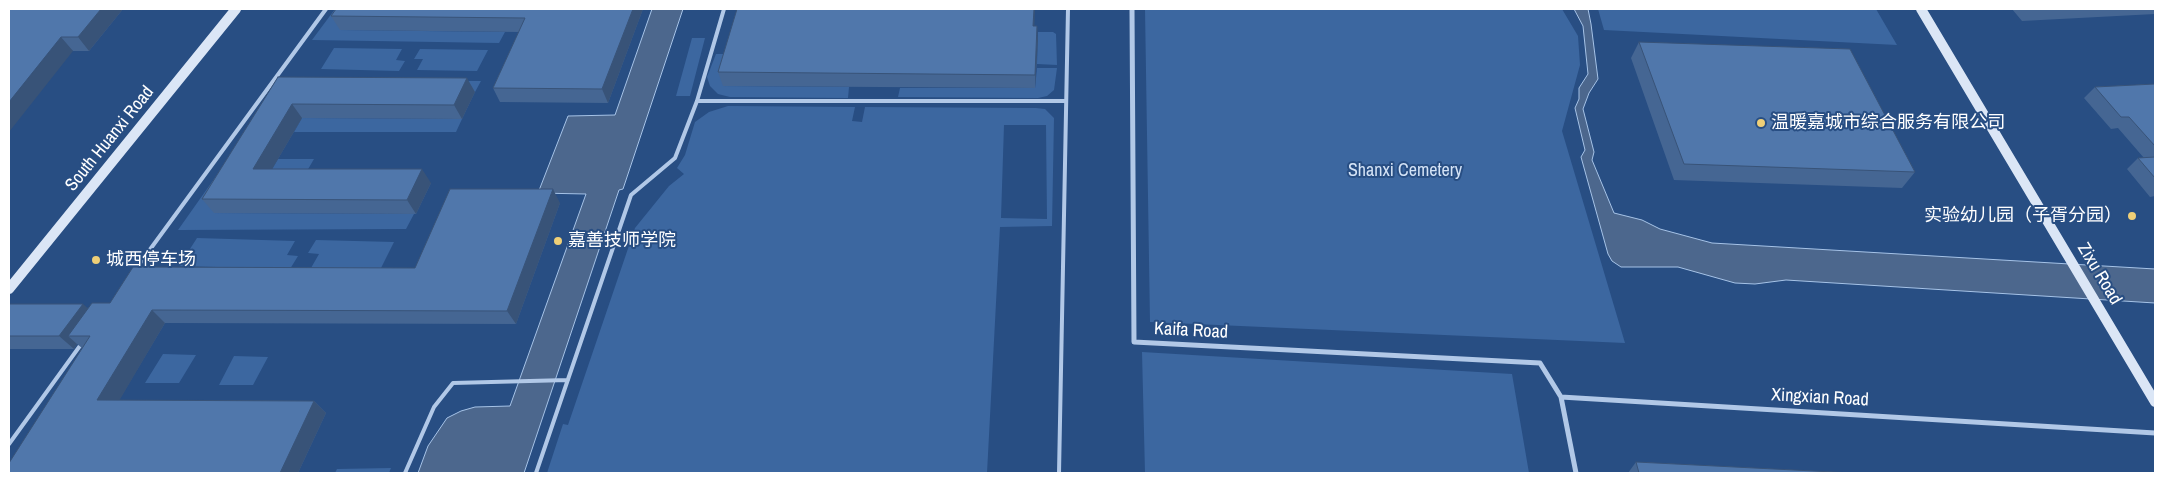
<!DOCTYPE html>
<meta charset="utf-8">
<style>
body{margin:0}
#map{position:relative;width:2164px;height:482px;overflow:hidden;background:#284e83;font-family:"Archivo Narrow",sans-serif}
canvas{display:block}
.frame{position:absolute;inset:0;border:10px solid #fff;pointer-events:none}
</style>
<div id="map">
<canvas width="2164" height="482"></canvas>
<div class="frame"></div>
</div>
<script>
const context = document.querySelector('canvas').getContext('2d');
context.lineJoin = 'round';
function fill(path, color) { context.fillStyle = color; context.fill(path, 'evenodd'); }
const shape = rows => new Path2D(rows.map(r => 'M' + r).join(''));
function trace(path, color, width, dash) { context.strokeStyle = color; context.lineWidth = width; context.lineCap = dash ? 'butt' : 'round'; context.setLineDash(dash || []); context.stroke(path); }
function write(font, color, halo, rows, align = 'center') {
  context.font = font + ' "Archivo Narrow","Noto Sans SC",sans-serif'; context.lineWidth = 4; context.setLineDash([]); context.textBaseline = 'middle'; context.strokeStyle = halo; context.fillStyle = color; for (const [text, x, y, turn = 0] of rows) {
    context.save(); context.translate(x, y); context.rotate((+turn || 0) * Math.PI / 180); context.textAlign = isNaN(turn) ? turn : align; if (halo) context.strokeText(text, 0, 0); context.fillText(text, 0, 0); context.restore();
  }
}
const green = shape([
 [335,9,354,9,341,30,505,32,499,43,312,40],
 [1145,9,1562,9,1578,36,1580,65,1562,131,1625,343,1150,322],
 [1598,9,1876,9,1897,45,1604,30],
 [1038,32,1053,32,1056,34,1057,65,1037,64],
 [692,38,705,38,690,96,676,96],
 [334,48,402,49,396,60,405,61,399,71,321,69],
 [420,49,488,50,477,71,417,70,423,59,414,59],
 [716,54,732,54,723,86,849,87,848,98,730,97,718,94,710,86,707,77],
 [1037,68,1057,68,1054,90,1047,96,1038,98,898,97,900,88,1035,88],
 [284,80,481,81,475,92,288,91,214,213,414,214,406,229,178,230],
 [728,106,855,107,852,121,862,122,865,107,1036,108,1045,109,1054,118,1052,226,1000,227,987,473,547,473,563,424,568,425,635,228,669,186,684,174,677,168,685,155,695,122,709,112],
 [1004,125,1046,125,1047,219,1001,218],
 [302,118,462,119,456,132,294,132],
 [278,159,314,159,300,183,264,183],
 [197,238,295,241,287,255,298,256,290,269,179,266],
 [316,240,394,242,380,270,311,268,319,254,308,253],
 [1142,352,1512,374,1529,473,1145,473],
 [163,354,196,355,179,383,145,383],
 [234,356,268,357,253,385,219,385],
 [391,468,389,473,335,473,337,469]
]);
const water = shape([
 [652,9,683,9,623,189,619,190,524,473,418,473,428,446,447,418,461,411,475,407,510,406,586,194,538,193,568,116,615,115,652,9],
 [1574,9,1588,9,1591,24,1598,79,1589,93,1583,109,1594,152,1592,160,1614,213,1642,220,1660,229,1712,243,2155,269,2155,303,1786,280,1755,284,1735,283,1678,267,1621,267,1612,261,1608,254,1581,157,1585,150,1575,108,1579,99,1579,88,1588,74,1583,26,1574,9]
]);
const lane = shape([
 [697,101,1066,101],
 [135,270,326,9],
 [9,444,82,343],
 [405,473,434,407,453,383,568,380],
 [536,473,631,195,675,158,697,101,724,9],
 [1059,473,1068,9]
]);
const street = shape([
 [1132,9,1134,342,1540,363,1561,397],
 [1576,473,1561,397,2155,433]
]);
const secondary = shape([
 [1921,9,2155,402],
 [9,289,236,9]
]);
const wall = shape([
 [9,9,123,9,89,51,73,51],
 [643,9,608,103,500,102,493,88,519,32,340,30,331,16],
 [2012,9,2155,9,2155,14,2022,21],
 [1034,26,1038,40,1035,88,723,86,718,72],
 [1639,42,1915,172,1902,188,1674,180,1631,58],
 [278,77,475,92,462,119,302,118,272,169,431,183,416,214,214,213,202,199],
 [2155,84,2155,196,2150,197,2127,169,2138,158,2144,158,2118,128,2111,129,2084,98,2095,87],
 [560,203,516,324,165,323,119,400,314,401,326,413,298,473,9,473,82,348,77,344,74,349,9,349,9,304,89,308,110,303,415,268],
 [1636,462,1853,473,1628,473]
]);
const shadedWall = shape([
 [101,9,123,9,89,51,78,37],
 [633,9,643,9,608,103,602,89],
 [1034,9,1035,9,1034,40,1033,26],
 [1037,26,1038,40,1035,88,1035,75],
 [61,37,73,51,9,132,9,102],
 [467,78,475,92,462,119,454,105],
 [292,104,302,118,264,183,253,169],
 [422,169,431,183,416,214,407,200],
 [553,189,560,203,516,324,507,311],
 [83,304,97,316,68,336,77,344,74,349,59,336],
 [152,310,165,323,112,413,97,400],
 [314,401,326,413,298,473,280,473]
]);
const building = shape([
 [9,9,101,9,78,37,61,37,9,102,9,9],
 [336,9,633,9,602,89,493,88,525,18,331,16,336,9],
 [737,9,1034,9,1033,26,1037,26,1035,75,718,72,737,9],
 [1639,42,1850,49,1915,172,1684,164,1639,42],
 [278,77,467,78,454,105,292,104,253,169,422,169,407,200,202,199,278,77],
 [2155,84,2155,146,2129,117,2121,117,2095,87,2155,84],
 [2155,157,2155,178,2138,158,2155,157],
 [450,189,553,189,507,311,152,310,97,400,314,401,280,473,9,473,9,463,90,336,68,336,92,303,110,303,133,267,415,268,450,189],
 [9,304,83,304,59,336,9,336,9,304],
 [1636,462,1853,473,1639,473,1636,462]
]);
const markers = [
 [1761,123,5,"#efcf77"],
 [2132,216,5,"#efcf77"],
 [558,241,5,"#efcf77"],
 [96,260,5,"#efcf77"]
];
const poiNames = [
 ["温暖嘉城市综合服务有限公司",1771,123],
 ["实验幼儿园（子胥分园）",2122,216,"right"],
 ["嘉善技师学院",568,241],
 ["城西停车场",106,260]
];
const streetNames = [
 ["South Huanxi Road",110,139,-51],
 ["Zixu Road",2099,274,59],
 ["Kaifa Road",1191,331,3],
 ["Xingxian Road",1820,398,3]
];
const parkNames = [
 ["Shanxi Cemetery",1405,171]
];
fill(green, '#3c67a0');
fill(water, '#4c678d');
trace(water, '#a6c3e7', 1);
trace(lane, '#b1c8e7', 4);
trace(street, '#b1c8e7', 5);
trace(secondary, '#dbe6f6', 10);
fill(wall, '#456693');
fill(shadedWall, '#385378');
fill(building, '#5077ab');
trace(building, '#385378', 1);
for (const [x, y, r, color] of markers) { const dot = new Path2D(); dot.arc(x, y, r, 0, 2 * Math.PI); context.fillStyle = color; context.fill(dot); trace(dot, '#284e83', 2); }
write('18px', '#fff', '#284e83', poiNames, 'left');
write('18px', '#fff', '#284e83', streetNames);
write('18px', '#d4e3f6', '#284e83', parkNames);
</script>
